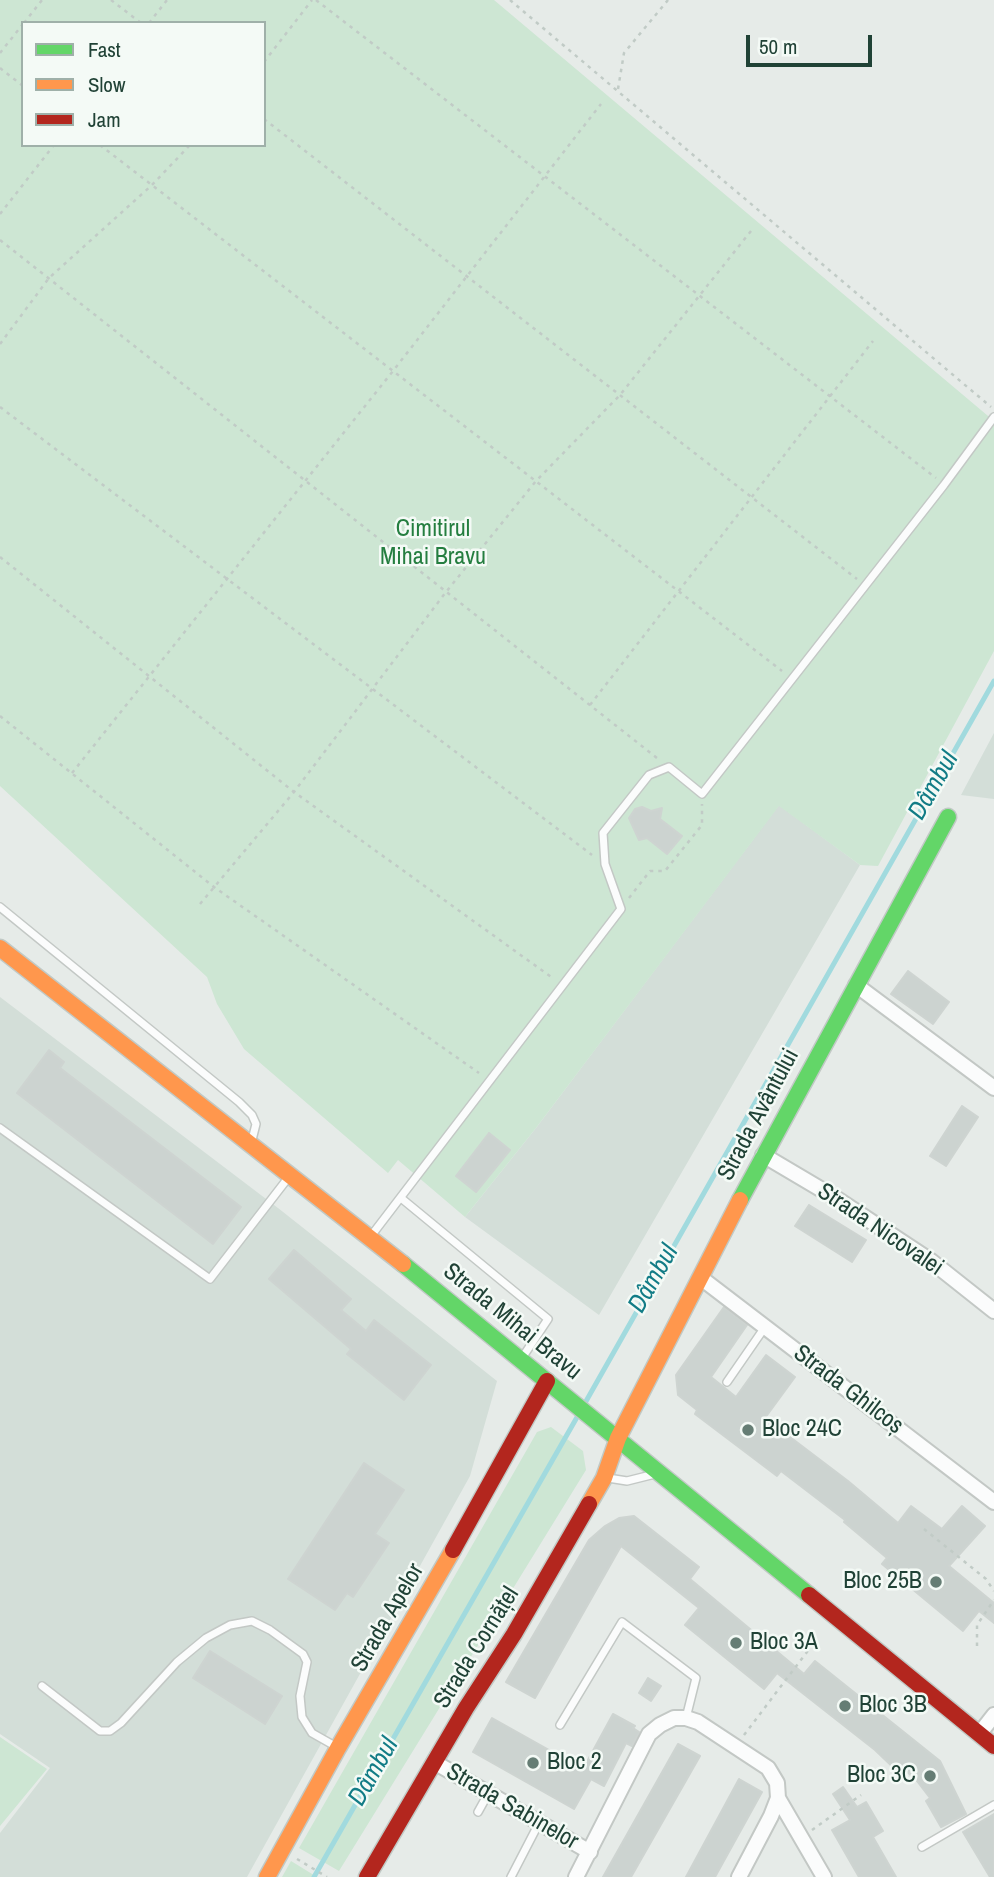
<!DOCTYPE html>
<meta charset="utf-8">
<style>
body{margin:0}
#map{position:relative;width:994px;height:1877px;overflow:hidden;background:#e6ebe8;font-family:"Archivo Narrow",sans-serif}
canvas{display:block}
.legend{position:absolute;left:21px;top:21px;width:245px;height:126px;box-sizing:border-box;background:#f4faf6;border:2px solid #9fb0a9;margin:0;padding:9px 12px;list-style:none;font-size:21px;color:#204236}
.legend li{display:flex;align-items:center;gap:14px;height:35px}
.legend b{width:35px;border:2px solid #9fb0a9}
.scale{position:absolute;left:746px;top:35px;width:126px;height:32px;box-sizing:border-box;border:4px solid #204236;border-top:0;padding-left:9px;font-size:21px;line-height:24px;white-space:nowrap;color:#204236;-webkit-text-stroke:5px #f4faf6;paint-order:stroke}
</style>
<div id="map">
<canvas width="994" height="1877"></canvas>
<ul class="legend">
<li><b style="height:9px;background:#63d668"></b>Fast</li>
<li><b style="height:9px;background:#ff974d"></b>Slow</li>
<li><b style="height:9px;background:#b3261e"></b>Jam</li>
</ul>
<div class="scale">50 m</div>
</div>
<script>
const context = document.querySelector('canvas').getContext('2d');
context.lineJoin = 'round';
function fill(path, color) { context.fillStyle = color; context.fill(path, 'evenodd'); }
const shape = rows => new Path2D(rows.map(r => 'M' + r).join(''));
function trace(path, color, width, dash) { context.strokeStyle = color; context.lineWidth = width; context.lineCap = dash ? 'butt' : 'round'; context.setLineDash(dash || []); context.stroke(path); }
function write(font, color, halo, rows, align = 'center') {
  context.font = font + ' "Archivo Narrow",sans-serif'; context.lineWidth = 5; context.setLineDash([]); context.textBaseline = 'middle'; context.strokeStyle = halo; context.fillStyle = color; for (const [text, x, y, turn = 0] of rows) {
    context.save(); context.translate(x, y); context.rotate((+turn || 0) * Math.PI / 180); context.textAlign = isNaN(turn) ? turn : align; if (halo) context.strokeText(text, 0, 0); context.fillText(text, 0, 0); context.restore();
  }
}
const built = shape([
 [994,733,994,799,961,795],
 [779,805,860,865,599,1315,465,1217,536,1128],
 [0,997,278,1208,497,1381,470,1476,247,1877,0,1877,0,1833,50,1768,0,1734]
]);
const green = shape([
 [0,0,494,0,994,421,994,651,878,866,860,865,779,806,536,1128,465,1217,398,1160,388,1173,244,1049,217,1004,207,977,0,786],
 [23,23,264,23,264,145,23,145],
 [551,1427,583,1451,586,1470,339,1871,299,1848,537,1432],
 [0,1737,47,1769,0,1826],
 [291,1861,317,1877,282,1877]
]);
const stream = shape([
 [585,1403,994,681],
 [314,1877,580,1412]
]);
const building = shape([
 [642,807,651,811,662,808,660,819,682,836,667,854,647,838,639,840,629,818,635,809,642,807],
 [908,971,949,1002,933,1024,891,994,908,971],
 [49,1050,64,1062,60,1068,241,1207,213,1244,17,1093,49,1050],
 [962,1106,978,1117,946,1166,930,1156,962,1106],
 [489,1133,510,1150,476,1192,456,1176,489,1133],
 [809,1205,866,1240,852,1262,795,1226,809,1205],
 [294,1250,351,1299,341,1310,366,1331,374,1320,431,1365,404,1400,347,1354,351,1349,269,1279,294,1250],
 [724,1307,747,1325,711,1377,736,1397,766,1355,795,1377,765,1418,848,1481,898,1523,911,1506,942,1529,962,1506,985,1526,949,1566,994,1603,994,1623,979,1611,963,1631,882,1564,887,1558,844,1522,845,1520,781,1471,777,1476,695,1414,697,1410,678,1395,676,1375,724,1307],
 [364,1463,404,1490,375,1534,389,1543,353,1597,347,1593,335,1610,288,1579,364,1463],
 [634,1516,699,1567,690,1579,804,1674,815,1661,940,1761,966,1814,941,1827,926,1801,930,1798,917,1781,903,1768,898,1772,875,1750,777,1673,764,1689,685,1625,699,1608,621,1546,535,1698,506,1682,589,1540,605,1526,619,1518,634,1516],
 [210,1651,282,1696,265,1724,193,1678,210,1651],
 [648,1678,661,1686,651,1701,639,1693,648,1678],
 [613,1714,635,1726,633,1728,639,1732,632,1746,626,1743,604,1786,591,1779,574,1809,473,1752,492,1718,583,1769,613,1714],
 [678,1744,700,1756,631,1877,603,1877,678,1744],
 [739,1779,762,1792,715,1877,686,1877,739,1779],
 [843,1787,857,1807,866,1802,883,1831,873,1837,896,1877,859,1877,832,1830,850,1820,833,1794,843,1787],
 [994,1814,994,1877,990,1877,963,1832,994,1814]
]);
const path = shape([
 [111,0,141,23],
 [316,0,936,478],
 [510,0,991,407],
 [24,23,42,0],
 [149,23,167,0],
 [0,53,23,24],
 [264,62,312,0],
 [0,68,23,86],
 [618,89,624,53,668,0],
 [264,119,857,579],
 [100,145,782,671],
 [0,214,54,145],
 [0,240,657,758],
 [0,344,49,278,152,185,190,145],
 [0,407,592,855],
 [0,557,294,792,554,979],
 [590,705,873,341],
 [0,716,214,887,479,1073],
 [72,773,393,371,601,104],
 [629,898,650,871,665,871,702,825,702,804],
 [200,904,294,792,446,592,536,481,620,395,751,231],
 [924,1529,986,1579,994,1591],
 [977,1646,977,1625,994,1600],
 [744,1735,810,1648],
 [812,1830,861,1795],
 [297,1859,327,1877]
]);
const lane = shape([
 [0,907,239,1102,252,1115,256,1124,252,1140],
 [0,1128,210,1279,288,1178],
 [401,1198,548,1319,522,1358],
 [371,1236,621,909,605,864,603,833,649,775,669,767,702,794,944,485,994,417],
 [727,1382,765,1327],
 [608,1478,627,1481,655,1474],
 [42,1686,100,1731,110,1731,121,1723,177,1662,206,1638,230,1625,252,1621,270,1630,303,1654,307,1662,300,1696,302,1717,312,1733,335,1746],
 [560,1725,622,1622,696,1678,686,1718],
 [478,1812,488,1794],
 [922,1847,994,1805],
 [511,1877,539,1823]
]);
const street = shape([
 [856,985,994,1088],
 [763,1155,834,1197,931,1261,994,1311],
 [701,1278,994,1502],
 [980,1733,994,1715],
 [434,1762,590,1852],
 [778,1798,824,1877],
 [576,1877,649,1734,660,1725,674,1718,686,1718,698,1722,768,1768,777,1783,778,1798,771,1816,739,1877]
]);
const fast = shape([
 [740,1200,948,817],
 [403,1264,809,1595]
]);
const slow = shape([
 [0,948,403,1264],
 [589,1504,604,1478,618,1438,740,1200],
 [267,1877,338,1748,453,1550]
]);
const jam = shape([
 [453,1550,547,1381],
 [809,1595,994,1746],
 [367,1877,466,1708,514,1634,589,1504]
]);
const markers = [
 [748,1430,7,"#657d74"],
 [936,1582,7,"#657d74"],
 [736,1643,7,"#657d74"],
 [845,1706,7,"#657d74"],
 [533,1763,7,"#657d74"],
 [930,1776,7,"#657d74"]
];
const parkNames = [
 ["Cimitirul",433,530],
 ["Mihai Bravu",433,558]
];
const streetNames = [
 ["Strada Avântului",759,1115,-62],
 ["Strada Nicovalei",880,1230,34],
 ["Strada Mihai Bravu",512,1322,39],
 ["Strada Ghilcoș",848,1390,37],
 ["Strada Apelor",388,1618,-60],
 ["Strada Cornățel",477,1648,-58],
 ["Strada Sabinelor",512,1807,30]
];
const poiNames = [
 ["Bloc 24C",762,1430],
 ["Bloc 25B",922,1582,"right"],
 ["Bloc 3A",750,1643],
 ["Bloc 3B",859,1706],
 ["Bloc 2",547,1763],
 ["Bloc 3C",916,1776,"right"]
];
const waterNames = [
 ["Dâmbul",934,786,-60],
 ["Dâmbul",654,1279,-60],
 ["Dâmbul",374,1772,-60]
];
fill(built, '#d3ded8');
fill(green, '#cde6d3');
trace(stream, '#a1dade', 5);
fill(building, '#ccd3d0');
trace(building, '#ced4d1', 2);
trace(lane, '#c3c8c5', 10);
trace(street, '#c3c8c5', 18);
trace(fast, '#c1c9c5', 19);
trace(slow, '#c1c9c5', 19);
trace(jam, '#c1c9c5', 19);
trace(path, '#c1cbc6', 2.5, [3.5, 5]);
trace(lane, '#fbfcfc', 7);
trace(street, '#fbfcfc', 14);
trace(fast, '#63d668', 16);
trace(slow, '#ff974d', 16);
trace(jam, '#b3261e', 16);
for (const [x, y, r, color] of markers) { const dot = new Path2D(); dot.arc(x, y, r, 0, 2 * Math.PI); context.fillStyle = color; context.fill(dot); trace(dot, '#f4faf6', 2.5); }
write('24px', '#257e40', '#f4faf6', parkNames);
write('24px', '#204236', '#f4faf6', streetNames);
write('24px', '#204236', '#f4faf6', poiNames, 'left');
write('italic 26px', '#127c86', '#f4faf6', waterNames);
</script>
